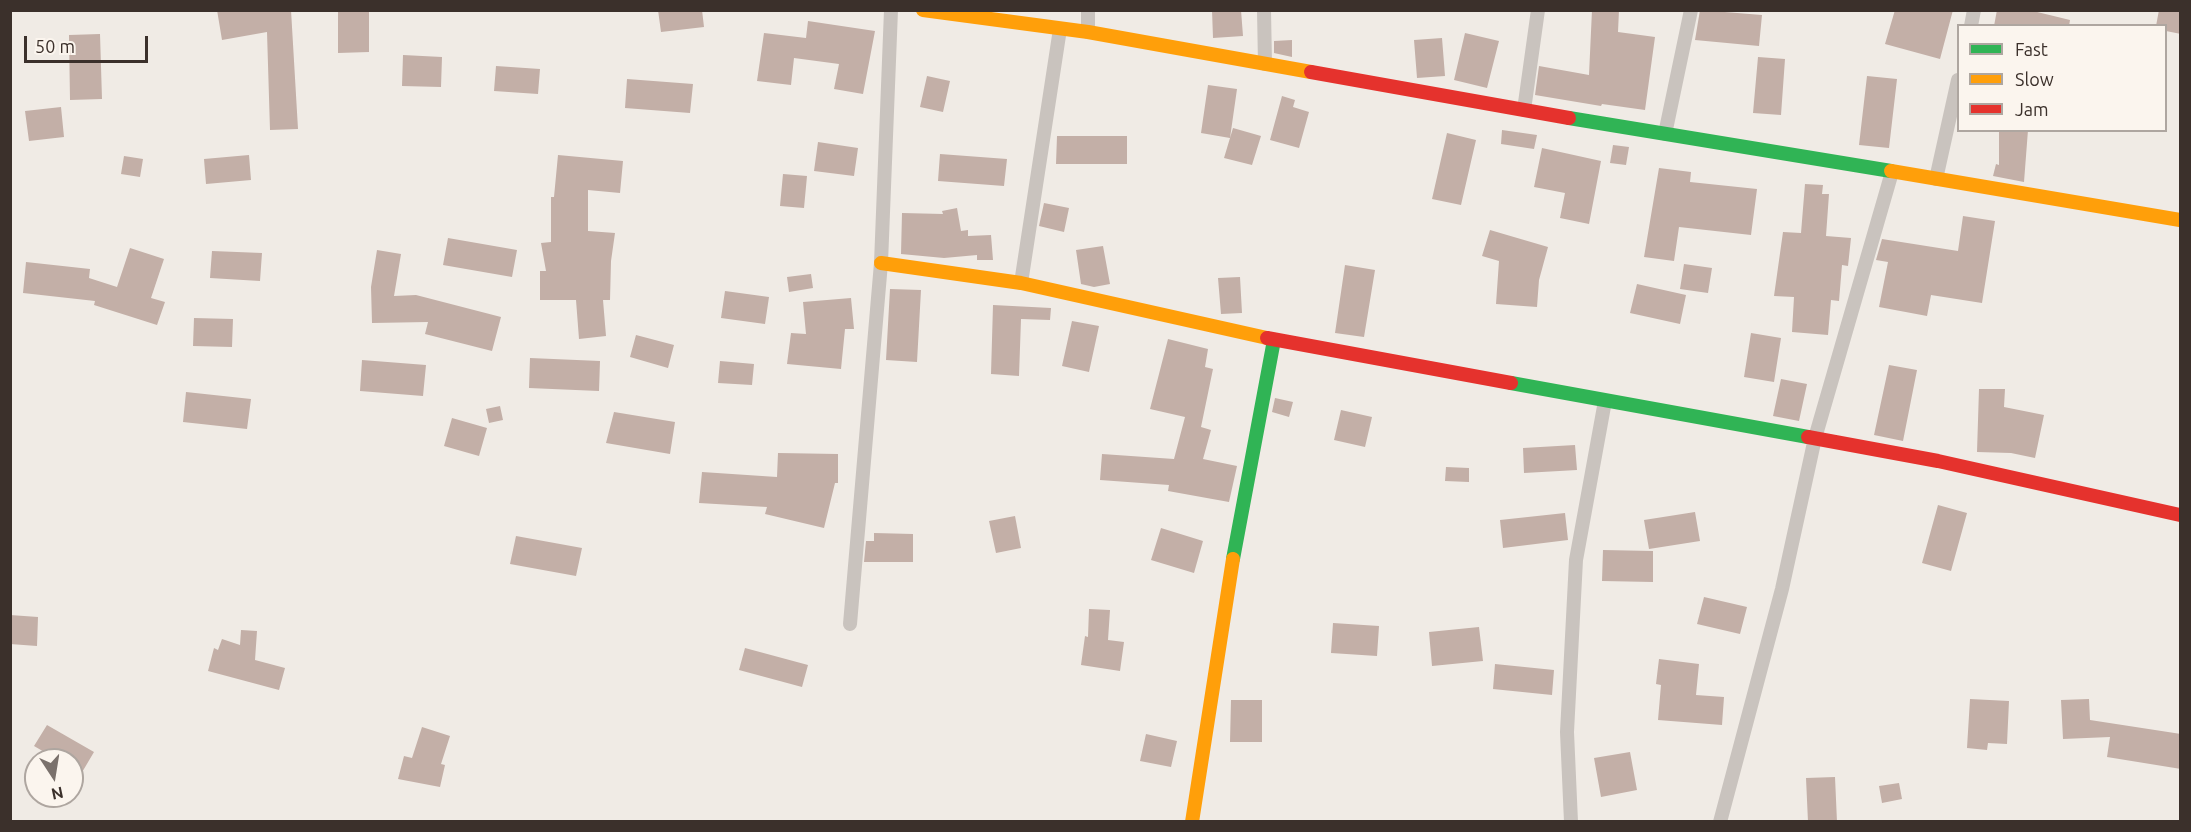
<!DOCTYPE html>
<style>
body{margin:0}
#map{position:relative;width:2191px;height:832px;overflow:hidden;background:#f0ebe5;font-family:Ubuntu,sans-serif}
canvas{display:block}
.frame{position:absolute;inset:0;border:12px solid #3b302b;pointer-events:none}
.legend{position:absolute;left:1957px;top:24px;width:210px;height:108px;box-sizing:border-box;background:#fbf5ee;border:2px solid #aea6a0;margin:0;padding:8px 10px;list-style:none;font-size:18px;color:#3b302b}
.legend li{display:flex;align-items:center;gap:12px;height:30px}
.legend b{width:30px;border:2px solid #aea6a0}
.north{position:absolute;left:24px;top:748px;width:60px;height:60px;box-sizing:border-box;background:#fbf5ee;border:2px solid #aea6a0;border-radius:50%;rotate:168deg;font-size:16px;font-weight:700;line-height:24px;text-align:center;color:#3b302b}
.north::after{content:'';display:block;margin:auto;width:21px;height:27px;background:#7a716c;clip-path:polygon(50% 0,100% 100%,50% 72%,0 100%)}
.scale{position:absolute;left:24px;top:36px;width:124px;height:27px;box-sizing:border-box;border:3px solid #3b302b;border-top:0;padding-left:8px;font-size:18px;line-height:21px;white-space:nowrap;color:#3b302b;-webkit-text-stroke:4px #fbf5ee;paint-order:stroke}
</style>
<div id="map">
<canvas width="2191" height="832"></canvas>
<div class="frame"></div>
<ul class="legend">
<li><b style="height:8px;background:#30b455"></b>Fast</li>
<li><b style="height:8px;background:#ff9f0a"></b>Slow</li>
<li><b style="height:8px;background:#e5322d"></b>Jam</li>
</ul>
<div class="north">N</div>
<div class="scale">50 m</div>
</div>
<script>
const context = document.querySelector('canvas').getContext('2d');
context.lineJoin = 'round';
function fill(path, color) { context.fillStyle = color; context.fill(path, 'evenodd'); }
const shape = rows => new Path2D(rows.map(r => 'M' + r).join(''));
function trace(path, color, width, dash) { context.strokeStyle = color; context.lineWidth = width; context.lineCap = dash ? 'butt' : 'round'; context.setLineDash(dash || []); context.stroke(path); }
const building = shape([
 [217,10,291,10,298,129,270,130,267,32,222,40],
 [338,10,369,10,369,52,338,53],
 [658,10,702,10,704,27,661,32],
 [1212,10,1241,10,1243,36,1213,38],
 [1592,10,1619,10,1618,32,1655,37,1645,110,1602,104,1601,106,1535,95,1539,66,1589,75],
 [1700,10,1762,15,1759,46,1695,40],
 [1895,10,1953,10,1940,59,1885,44],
 [1997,10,2029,10,2070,20,2069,26,1994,26],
 [2159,10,2181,10,2181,34,2166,31,2166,26,2156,26],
 [808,21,875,31,863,94,834,89,839,64,794,58,791,85,757,81,764,33,806,38],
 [1465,33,1499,41,1487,88,1454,80],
 [100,34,102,99,70,100,69,35],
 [1442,38,1445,76,1417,78,1414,40],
 [1292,40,1292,57,1274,53,1274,41],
 [403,55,442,57,441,87,402,86],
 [1758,57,1785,59,1781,115,1753,113],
 [496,66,540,69,538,94,494,91],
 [927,76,950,81,943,112,920,107],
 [1867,76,1897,79,1889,148,1859,145],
 [627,79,693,84,690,113,625,108],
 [1208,85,1237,89,1230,138,1201,133],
 [1282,96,1295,100,1293,107,1309,112,1299,148,1270,140],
 [61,107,64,137,29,141,25,111],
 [1233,128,1261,136,1252,165,1224,158],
 [1502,130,1537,135,1534,149,1501,144],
 [1999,130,2028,130,2024,182,1993,176,1996,164,1999,165],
 [1447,133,1476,140,1461,205,1432,199],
 [1057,136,1127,136,1127,164,1056,164],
 [818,142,858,148,854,176,814,171],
 [1613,145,1629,147,1626,165,1610,163],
 [1542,148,1601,161,1589,224,1560,218,1565,193,1534,187],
 [940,154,1007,159,1004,186,938,181],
 [249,155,251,180,206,184,204,159],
 [558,155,623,161,620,193,588,190,588,231,615,233,611,261,610,300,603,300,606,336,579,339,576,300,540,300,540,271,546,271,541,243,551,242,551,197,554,197],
 [124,156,143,159,140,177,121,174],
 [1659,168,1691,172,1690,182,1757,189,1751,235,1679,227,1674,261,1644,257],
 [783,174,807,176,804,208,780,206],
 [1805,184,1823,185,1822,194,1829,194,1826,236,1851,238,1848,266,1842,265,1839,301,1831,300,1828,335,1792,332,1794,297,1774,296,1783,232,1801,233],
 [1044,203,1069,208,1064,232,1039,226],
 [957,208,961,231,968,230,968,236,991,235,993,260,977,260,977,255,944,258,901,254,902,213,943,214,942,211],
 [1963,216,1995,221,1982,303,1931,295,1927,316,1879,307,1888,262,1876,260,1882,239,1958,251],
 [1490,230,1548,247,1539,280,1537,307,1496,304,1499,261,1482,256],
 [448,238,517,250,512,277,443,265],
 [1103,246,1110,284,1094,287,1081,284,1076,250],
 [130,248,164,259,151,298,165,302,157,325,94,305,95,301,23,293,26,262,90,269,89,278,117,287],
 [377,250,401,254,394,296,416,295,501,317,492,351,425,334,428,322,372,323,371,287],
 [212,251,262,253,260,281,210,278],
 [1684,264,1712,268,1708,293,1680,289],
 [1345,265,1375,270,1364,337,1335,333],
 [811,274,813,288,789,292,787,277],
 [1240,277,1242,313,1221,314,1218,278],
 [1637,284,1686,295,1680,324,1630,313],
 [890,289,921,290,917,362,886,360],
 [725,291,769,297,765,324,721,318],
 [851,298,854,329,845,329,841,369,787,364,791,333,806,334,803,302],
 [993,305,1051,308,1050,320,1021,319,1019,376,991,374],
 [194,318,233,319,232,347,193,346],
 [1072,321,1099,326,1089,372,1062,366],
 [1751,333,1781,338,1774,382,1744,377],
 [636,335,674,345,668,368,630,357],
 [1168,339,1208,349,1205,367,1213,369,1201,427,1211,430,1203,459,1237,466,1229,502,1168,491,1169,485,1100,480,1102,454,1174,459,1185,417,1150,409],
 [530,358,600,361,599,391,529,388],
 [362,360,426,365,423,396,360,391],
 [720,361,754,364,752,385,718,383],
 [1889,365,1917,370,1903,441,1874,435],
 [1781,379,1807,384,1799,421,1773,416],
 [1979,389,2005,389,2004,407,2044,415,2035,458,2011,453,1977,452],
 [186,392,251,399,247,429,183,422],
 [1275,398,1293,402,1289,417,1272,412],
 [500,406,503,420,489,423,486,409],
 [1341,410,1372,417,1365,447,1334,440],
 [614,412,675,422,670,454,606,443],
 [452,418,487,428,479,456,444,446],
 [1575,445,1577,470,1524,473,1523,448],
 [778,453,838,454,838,483,835,483,824,528,765,514,767,507,699,503,702,472,777,477],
 [1446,467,1469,468,1469,482,1445,481],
 [1938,505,1967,513,1951,571,1922,563],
 [1695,512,1700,541,1649,549,1644,520],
 [1565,513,1568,540,1503,548,1500,520],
 [1015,516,1021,548,996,553,989,521],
 [1161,528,1203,541,1194,573,1151,560],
 [874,533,913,534,913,562,864,562,866,541,874,541],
 [516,536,582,548,576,576,510,564],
 [1603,550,1653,551,1653,582,1602,581],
 [1704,597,1747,607,1740,634,1697,624],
 [1089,609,1110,610,1108,640,1124,642,1120,671,1081,665,1085,636,1088,637],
 [10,615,38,617,37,646,10,644],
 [1333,623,1379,626,1377,656,1331,653],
 [1479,627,1483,661,1432,666,1429,632],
 [241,630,257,631,255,660,285,668,279,690,208,671,214,648,218,650,222,639,240,645],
 [745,648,808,665,802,687,739,670],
 [1659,659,1699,664,1696,695,1724,697,1722,725,1658,720,1661,685,1656,684],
 [1495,664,1554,670,1552,695,1493,689],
 [1970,699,2009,701,2007,744,1988,743,1987,750,1967,748],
 [2089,699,2090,720,2181,734,2181,769,2107,757,2110,737,2063,739,2061,700],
 [1231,700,1262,700,1262,742,1230,742],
 [47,725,94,752,81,774,72,768,72,760,58,760,34,746],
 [422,727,450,736,441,764,445,765,440,787,398,779,404,756,412,758],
 [1146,734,1177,741,1171,767,1140,761],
 [1630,752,1637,790,1601,797,1594,758],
 [1835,777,1837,822,1808,822,1806,778],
 [1899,783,1902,799,1882,803,1879,786]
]);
const street = shape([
 [1088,10,1088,32],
 [1264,10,1265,64],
 [1971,26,1974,10],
 [1524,110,1538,10],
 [1665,134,1691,10],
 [1936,179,1958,80],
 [1021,283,1060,29],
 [850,624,881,263,891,10],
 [1571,822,1567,732,1576,560,1605,401],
 [1720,822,1782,589,1815,438,1892,172]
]);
const fast = shape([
 [1569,118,1891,171],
 [1511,383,1808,437],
 [1233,559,1274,340]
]);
const slow = shape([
 [923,10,1088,32,1311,72],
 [1891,171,2180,220],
 [881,263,1021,283,1267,338],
 [1192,822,1233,559]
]);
const jam = shape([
 [1311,72,1569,118],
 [1267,338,1511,383],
 [1808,437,1938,461,2180,515]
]);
fill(building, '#c3afa7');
trace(street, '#c9c3be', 14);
trace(fast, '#30b455', 14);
trace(slow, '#ff9f0a', 14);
trace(jam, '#e5322d', 14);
</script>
